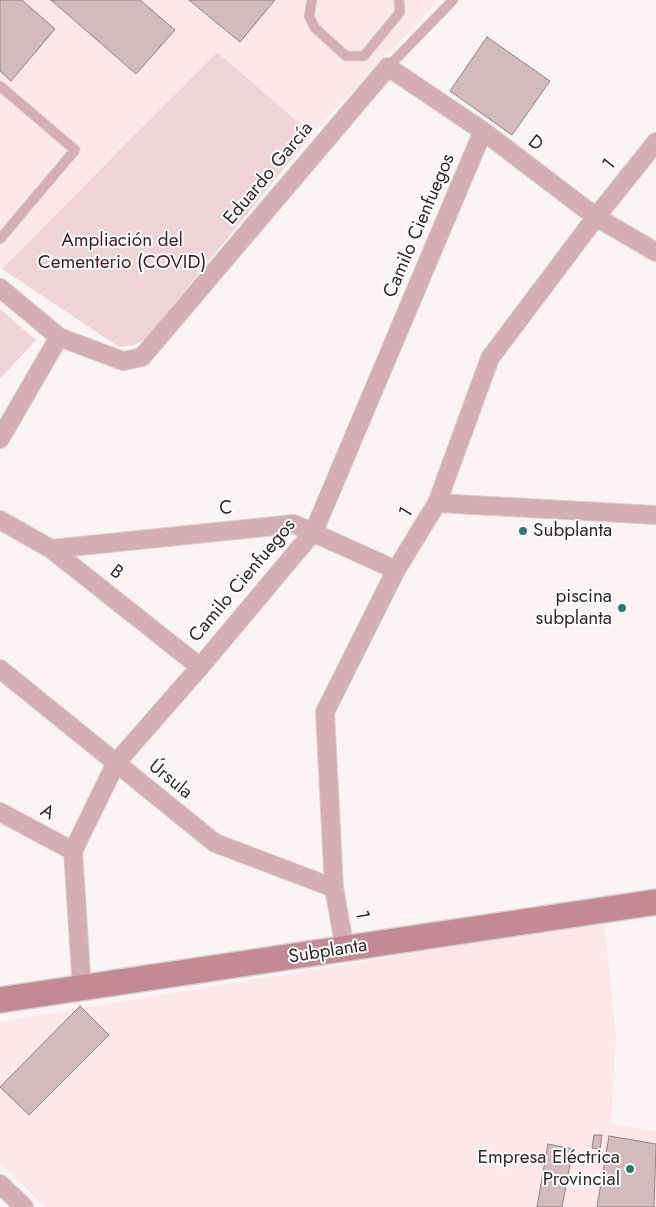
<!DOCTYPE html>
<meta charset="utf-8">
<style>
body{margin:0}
canvas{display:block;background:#fcf3f4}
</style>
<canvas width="656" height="1207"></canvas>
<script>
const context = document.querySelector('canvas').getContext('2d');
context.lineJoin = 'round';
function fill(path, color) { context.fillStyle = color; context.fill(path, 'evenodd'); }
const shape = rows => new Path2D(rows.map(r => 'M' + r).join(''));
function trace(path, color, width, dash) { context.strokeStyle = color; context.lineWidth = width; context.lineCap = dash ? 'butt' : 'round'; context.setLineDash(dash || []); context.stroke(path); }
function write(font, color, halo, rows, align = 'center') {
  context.font = font + ' Jost,sans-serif'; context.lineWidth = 4; context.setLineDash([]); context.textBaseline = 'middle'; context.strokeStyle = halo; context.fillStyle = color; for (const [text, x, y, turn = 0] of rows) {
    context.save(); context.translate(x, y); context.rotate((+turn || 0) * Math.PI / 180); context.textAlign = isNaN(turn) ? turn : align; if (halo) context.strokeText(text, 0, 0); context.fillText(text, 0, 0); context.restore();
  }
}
const built = shape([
 [0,0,439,0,312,134,217,52,2,269,0,267],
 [604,921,616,1037,611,1124,656,1131,656,1207,46,1207,0,1163,0,1022]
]);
const green = shape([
 [217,52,312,134,146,338,134,345,119,347,2,269],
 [0,309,36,340,0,379]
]);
const building = shape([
 [0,0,22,0,55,29,11,81,0,71,0,0],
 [51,0,140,0,175,30,136,74,51,0],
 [189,0,275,0,240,42,189,0],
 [487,37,550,81,512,135,450,91,487,37],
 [80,1006,109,1035,29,1115,0,1087,80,1006],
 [594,1135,602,1135,600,1149,592,1148,594,1135],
 [609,1136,656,1144,654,1207,597,1207,609,1136],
 [548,1144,573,1149,562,1207,537,1207,548,1144]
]);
const lane = shape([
 [312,0,309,16,315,28,346,56,364,56,400,12,399,0],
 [388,67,453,0],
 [0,86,75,150,0,239]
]);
const street = shape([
 [0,288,59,337,123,361,142,357,388,67,483,131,596,217,656,252],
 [0,439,59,337],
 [437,503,656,515],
 [0,520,51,549,200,667],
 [51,549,294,524,396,570],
 [0,669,215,843,334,888],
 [0,812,73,851],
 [345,949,334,888,325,712,396,570,437,503,490,358,596,217,656,142],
 [82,989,73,851,116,763,200,667,314,531,483,131],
 [0,1184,24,1207]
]);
const secondary = shape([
 [0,1000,656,902]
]);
const markers = [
 [523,531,5,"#317870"],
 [622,608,5,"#317870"],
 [630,1169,5,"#317870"]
];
const streetNames = [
 ["D",535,144,38],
 ["1",610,165,-51],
 ["Eduardo García",269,174,-50],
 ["Camilo Cienfuegos",420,226,-67],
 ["C",226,509,-6],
 ["1",407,513,-58],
 ["B",116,573,38],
 ["Camilo Cienfuegos",243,581,-50],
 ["Úrsula",170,780,39],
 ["A",47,813,28],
 ["1",361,915,80],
 ["Subplanta",328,952,-9]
];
const parkNames = [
 ["Ampliación del",122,241],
 ["Cementerio (COVID)",122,263]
];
const poiNames = [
 ["Subplanta",533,531,"left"],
 ["piscina",612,597],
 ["subplanta",612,619],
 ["Empresa Eléctrica",620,1158],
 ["Provincial",620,1180]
];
fill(built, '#fce8eb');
fill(green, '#f0d3d8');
fill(building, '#d2babe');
trace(building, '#958084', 1);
trace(lane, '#d8cfd0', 11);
trace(street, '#d8cfd0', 20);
trace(secondary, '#d8cfd0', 28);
trace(lane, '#d5adb4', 9);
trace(street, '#d5adb4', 18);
trace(secondary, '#c38995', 25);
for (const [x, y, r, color] of markers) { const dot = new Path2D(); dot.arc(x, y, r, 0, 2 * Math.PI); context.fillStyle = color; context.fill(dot); trace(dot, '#fff', 2); }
write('19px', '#32292a', '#fff', streetNames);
write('19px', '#4c1928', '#fff', parkNames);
write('19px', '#32292a', '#fff', poiNames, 'right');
</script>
